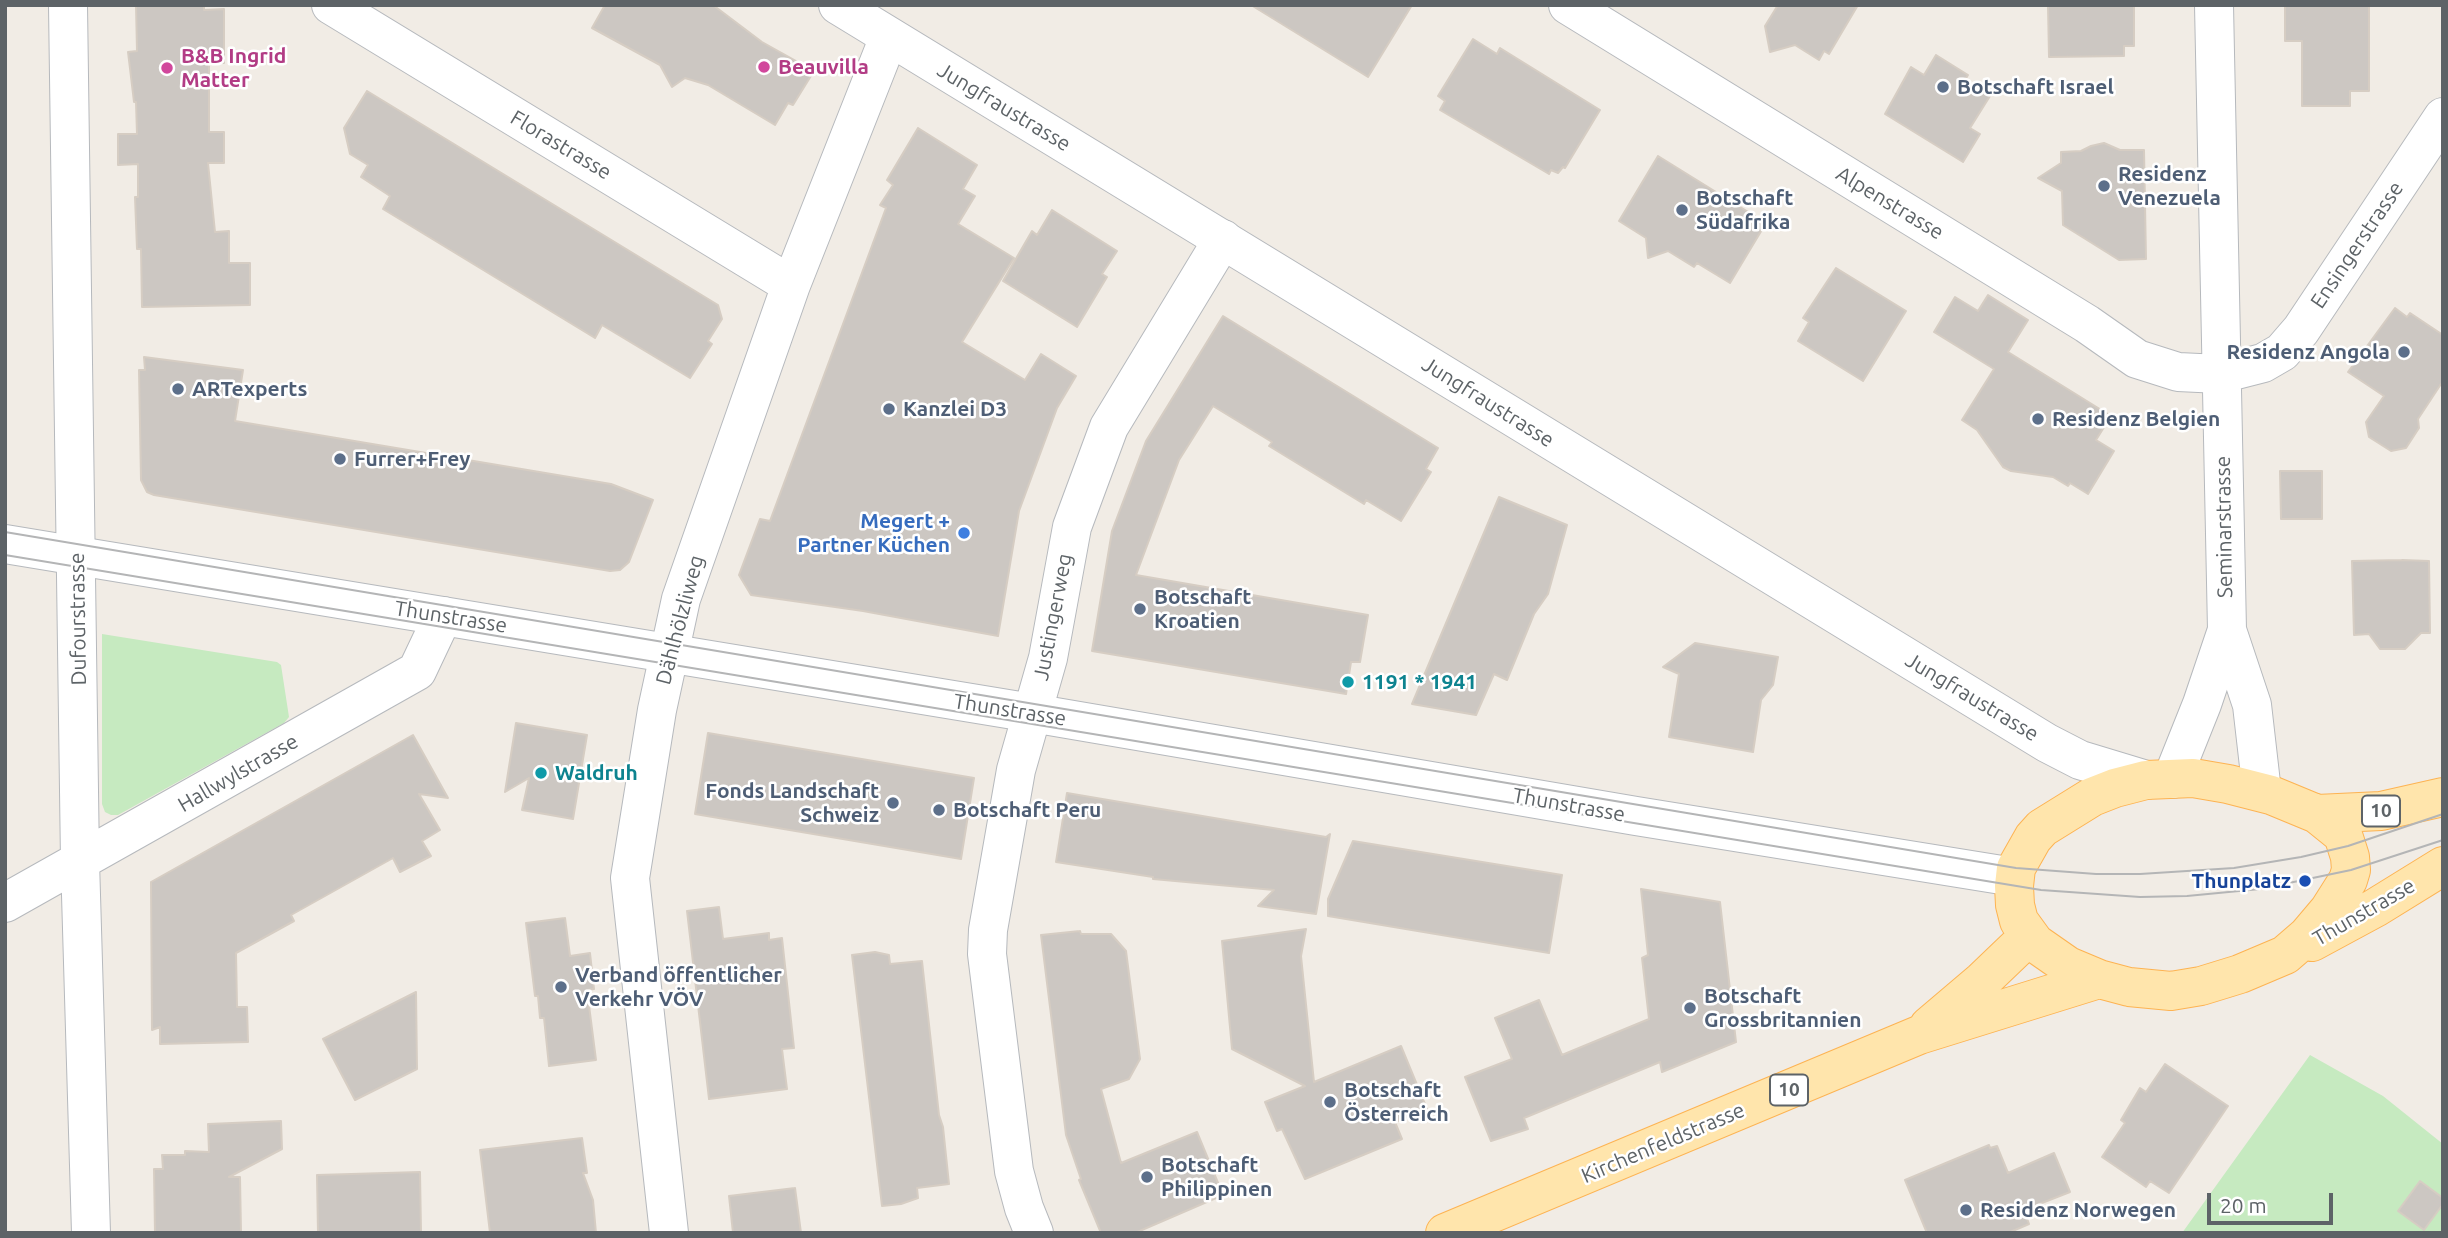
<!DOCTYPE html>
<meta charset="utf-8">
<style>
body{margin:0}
#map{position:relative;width:2448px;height:1238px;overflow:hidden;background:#f1ece5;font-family:Ubuntu,sans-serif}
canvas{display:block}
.frame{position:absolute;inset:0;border:7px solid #5d6367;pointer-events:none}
.scale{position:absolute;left:2207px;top:1193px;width:126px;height:32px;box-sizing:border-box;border:4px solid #5d6367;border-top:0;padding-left:9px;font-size:21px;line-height:24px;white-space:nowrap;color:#5d6367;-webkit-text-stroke:5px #fff;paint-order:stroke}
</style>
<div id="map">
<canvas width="2448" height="1238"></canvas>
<div class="frame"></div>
<div class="scale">20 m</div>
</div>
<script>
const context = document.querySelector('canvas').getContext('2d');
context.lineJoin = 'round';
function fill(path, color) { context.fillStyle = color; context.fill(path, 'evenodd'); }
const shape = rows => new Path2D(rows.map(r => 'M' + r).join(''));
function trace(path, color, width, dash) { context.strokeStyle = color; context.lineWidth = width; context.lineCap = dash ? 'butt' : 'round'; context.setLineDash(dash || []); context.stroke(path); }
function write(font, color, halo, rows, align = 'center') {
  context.font = font + ' Ubuntu,sans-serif'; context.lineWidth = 5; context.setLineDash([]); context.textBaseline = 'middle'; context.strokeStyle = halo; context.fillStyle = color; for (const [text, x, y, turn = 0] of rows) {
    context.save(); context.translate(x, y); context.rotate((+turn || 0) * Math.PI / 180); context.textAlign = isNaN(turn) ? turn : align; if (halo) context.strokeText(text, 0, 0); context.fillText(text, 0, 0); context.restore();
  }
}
const green = shape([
 [102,634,277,662,281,665,289,717,284,723,118,815,111,815,105,812,102,804],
 [2310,1055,2383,1096,2443,1144,2443,1233,2182,1233]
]);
const building = shape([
 [136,5,204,5,204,10,224,9,224,63,209,63,209,132,224,132,224,163,208,163,215,232,229,231,229,263,250,263,250,305,142,307,141,249,137,249,135,197,138,197,138,164,118,165,118,134,137,134,136,102,134,102,128,52,137,51,136,5],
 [605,5,713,5,762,42,814,71,793,105,788,103,775,125,708,85,685,78,672,87,660,65,592,28,605,5],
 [1251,5,1412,5,1368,77,1251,5],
 [1778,5,1858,5,1829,54,1824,51,1819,60,1795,45,1770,52,1765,26,1778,5],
 [2048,5,2134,5,2134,46,2124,46,2124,56,2049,57,2048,5],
 [2285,6,2369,6,2369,91,2350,91,2350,106,2302,106,2302,41,2285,41,2285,6],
 [1473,39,1497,54,1500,48,1600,110,1565,168,1563,167,1558,173,1551,170,1549,174,1440,110,1445,101,1438,96,1473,39],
 [1936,55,1968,75,1965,80,1990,96,1970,128,1980,134,1963,162,1885,114,1911,67,1924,75,1936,55],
 [367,91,718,305,722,319,708,341,712,344,690,378,602,325,595,338,383,209,390,196,361,177,368,165,350,154,344,128,367,91],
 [918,128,977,165,963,189,975,196,958,224,1014,258,962,342,1025,380,1041,354,1076,376,1057,408,1019,511,998,636,863,611,751,595,739,575,760,519,770,521,886,208,880,205,893,185,887,180,918,128],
 [2104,143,2120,150,2144,150,2146,259,2119,260,2063,225,2062,191,2038,178,2061,163,2061,152,2081,151,2091,146,2104,143],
 [1658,156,1766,223,1730,283,1697,263,1694,267,1668,251,1648,258,1646,238,1619,221,1658,156],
 [1052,210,1117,251,1102,274,1107,277,1077,327,1003,281,1032,231,1037,235,1052,210],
 [1836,268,1906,311,1863,381,1798,341,1809,322,1803,318,1836,268],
 [1988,295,2028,320,2008,352,2111,416,2096,440,2114,451,2088,494,2070,483,2068,486,2053,477,2011,471,2003,467,1977,430,1962,420,1994,369,1934,332,1955,297,1978,311,1988,295],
 [2395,308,2407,317,2410,313,2443,335,2443,381,2418,419,2419,428,2406,448,2391,451,2369,437,2366,422,2384,396,2348,372,2395,308],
 [1223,316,1438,448,1426,469,1431,472,1401,521,1366,500,1364,504,1269,446,1272,442,1213,406,1179,460,1136,575,1368,615,1360,662,1351,662,1346,694,1092,651,1112,531,1146,441,1223,316],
 [144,357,243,370,235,421,611,484,653,500,629,562,620,570,610,571,154,495,147,492,141,480,139,370,145,370,144,357],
 [2280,471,2322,471,2322,519,2281,519,2280,471],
 [1499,497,1567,525,1548,594,1534,614,1507,680,1494,674,1476,715,1412,704,1499,497],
 [2402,560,2429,561,2430,633,2421,633,2405,649,2380,649,2369,634,2354,635,2352,561,2402,560],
 [1695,643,1778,657,1773,685,1761,700,1753,752,1669,737,1679,674,1663,667,1695,643],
 [516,723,587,735,573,819,522,810,529,778,505,792,516,723],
 [708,733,974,778,961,859,695,814,708,733],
 [413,735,448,798,419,794,440,830,422,841,431,856,400,872,393,858,291,915,294,921,236,953,237,1007,247,1007,248,1042,160,1044,160,1027,152,1030,151,882,413,735],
 [1067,793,1326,837,1330,834,1316,914,1258,906,1274,890,1153,879,1153,877,1056,862,1067,793],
 [1353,841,1562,875,1549,953,1328,916,1328,899,1353,841],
 [1641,889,1720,902,1736,1042,1662,1072,1660,1062,1524,1118,1528,1129,1491,1141,1465,1077,1512,1059,1495,1018,1539,1000,1562,1055,1649,1019,1642,958,1648,955,1641,889],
 [719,907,723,939,769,933,769,940,782,938,794,1048,782,1049,787,1089,709,1099,687,911,719,907],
 [565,918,570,956,590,953,594,989,587,990,596,1060,549,1066,544,1018,540,1018,538,996,535,996,526,923,565,918],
 [1306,929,1301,956,1314,1082,1401,1046,1427,1109,1395,1122,1402,1139,1305,1179,1282,1129,1277,1131,1265,1102,1305,1086,1232,1049,1222,941,1306,929],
 [1080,931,1081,934,1111,934,1126,951,1140,1059,1129,1079,1101,1089,1121,1163,1197,1132,1223,1195,1135,1233,1101,1233,1079,1180,1081,1179,1066,1135,1041,935,1080,931],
 [875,952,889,955,890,964,922,961,939,1115,943,1127,949,1184,917,1188,918,1198,901,1204,882,1206,852,955,875,952],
 [416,992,417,1069,355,1100,323,1039,416,992],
 [2165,1064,2228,1106,2169,1193,2150,1181,2146,1187,2102,1157,2125,1123,2121,1120,2140,1088,2146,1092,2165,1064],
 [281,1121,282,1149,229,1177,240,1177,241,1233,155,1233,154,1169,163,1169,162,1155,185,1155,185,1151,209,1152,208,1124,281,1121],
 [582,1138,587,1173,583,1173,593,1200,596,1233,490,1233,480,1150,582,1138],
 [1989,1145,1990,1148,1997,1146,2008,1173,2054,1153,2070,1192,2024,1210,2029,1224,2008,1233,1927,1233,1905,1180,1989,1145],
 [420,1172,421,1233,318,1233,317,1175,420,1172],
 [2420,1181,2443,1198,2443,1204,2424,1230,2398,1211,2420,1181],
 [795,1188,801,1233,733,1233,729,1196,795,1188]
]);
const minor = shape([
 [68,5,80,861,91,1233],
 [331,5,791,285],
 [1568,5,2087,324,2137,359,2178,372,2220,374,2263,363,2282,352,2301,330,2443,117],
 [2214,5,2227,630,2252,705,2262,792],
 [2172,779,2202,704,2227,630],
 [5,903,417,671,443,616],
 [669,1233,630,878,657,710,681,599,791,285,889,37],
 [1034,1233,1024,1208,1014,1171,987,954,988,930,1016,770,1048,658,1072,527,1109,427,1223,239]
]);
const tertiary = shape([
 [838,5,2047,743,2080,760,2146,780],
 [5,544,1032,713,1636,816,2014,877]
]);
const primary = shape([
 [2193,778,2228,784,2271,795,2317,814,2343,835,2350,857,2351,870,2348,880,2329,910,2307,936,2285,955,2240,974,2201,986,2171,991,2129,987,2099,979,2068,966,2035,943,2019,921,2015,905,2014,886,2016,868,2033,838,2042,828,2092,797,2115,788,2146,780,2193,778],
 [2317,814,2381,811,2443,797],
 [2312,942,2375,908,2443,866],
 [1929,1026,1982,981,2029,936],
 [1445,1233,1919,1035,2099,979]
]);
const tram = shape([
 [5,532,2016,868,2096,874,2140,874,2234,868,2301,857,2348,846,2443,814],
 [5,555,2041,890,2140,897,2187,896,2260,889,2351,870,2443,840]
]);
const markers = [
 [764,67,7,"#d1479c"],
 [167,68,7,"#d1479c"],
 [1943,87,7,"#5c6f8a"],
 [2104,186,7,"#5c6f8a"],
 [1682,210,7,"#5c6f8a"],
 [2404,352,7,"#5c6f8a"],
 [178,389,7,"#5c6f8a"],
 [889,409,7,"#5c6f8a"],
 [2038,419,7,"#5c6f8a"],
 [340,459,7,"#5c6f8a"],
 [964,533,7,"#3f7fe0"],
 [1140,609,7,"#5c6f8a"],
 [1348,682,7,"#0f9aa8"],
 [541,773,7,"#0f9aa8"],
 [893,803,7,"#5c6f8a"],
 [939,810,7,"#5c6f8a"],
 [2305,881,7,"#1a4fb4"],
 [561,987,7,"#5c6f8a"],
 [1690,1008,7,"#5c6f8a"],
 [1330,1102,7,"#5c6f8a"],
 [1147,1177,7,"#5c6f8a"],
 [1966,1210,7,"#5c6f8a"]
];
const shields = [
 [2381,811,38],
 [1789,1090,38]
];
const shieldNames = [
 ["10",2381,811],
 ["10",1789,1090]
];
const hotelNames = [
 ["B&B Ingrid",181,56],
 ["Matter",181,80],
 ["Beauvilla",778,67]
];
const serviceNames = [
 ["Botschaft Israel",1957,87],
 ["Residenz",2118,174],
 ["Venezuela",2118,198],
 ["Botschaft",1696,198],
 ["Südafrika",1696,222],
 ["Residenz Angola",2390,352,"right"],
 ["ARTexperts",192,389],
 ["Kanzlei D3",903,409],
 ["Residenz Belgien",2052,419],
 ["Furrer+Frey",354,459],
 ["Botschaft",1154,597],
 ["Kroatien",1154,621],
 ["Fonds Landschaft",879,791,"right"],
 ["Schweiz",879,815,"right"],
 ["Botschaft Peru",953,810],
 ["Verband öffentlicher",575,975],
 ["Verkehr VÖV",575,999],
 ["Botschaft",1704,996],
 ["Grossbritannien",1704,1020],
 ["Botschaft",1344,1090],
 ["Österreich",1344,1114],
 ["Botschaft",1161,1165],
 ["Philippinen",1161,1189],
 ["Residenz Norwegen",1980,1210]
];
const streetNames = [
 ["Jungfraustrasse",1004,107,31],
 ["Florastrasse",561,145,31],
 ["Alpenstrasse",1890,203,31],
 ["Ensingerstrasse",2357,245,-56],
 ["Jungfraustrasse",1488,402,32],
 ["Seminarstrasse",2224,527,-91],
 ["Thunstrasse",451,617,9],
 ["Justingerweg",1053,617,-79],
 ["Dufourstrasse",78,619,-91],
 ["Dählhölzliweg",680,620,-75],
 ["Jungfraustrasse",1972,697,31],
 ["Thunstrasse",1010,710,9],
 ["Hallwylstrasse",238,773,-30],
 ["Thunstrasse",1569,805,10],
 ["Thunstrasse",2364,912,-30],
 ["Kirchenfeldstrasse",1663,1143,-23]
];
const shopNames = [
 ["Megert +",950,521],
 ["Partner Küchen",950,545]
];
const cultureNames = [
 ["1191 * 1941",1362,682],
 ["Waldruh",555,773]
];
const transitNames = [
 ["Thunplatz",2291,881]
];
fill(green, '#c6eac0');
fill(building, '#ccc7c2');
trace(building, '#d6cdc3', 2);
trace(minor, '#b6b9bd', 40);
trace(tertiary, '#b6b9bd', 40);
trace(primary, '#fdb352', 40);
trace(minor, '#fff', 38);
trace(tertiary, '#fff', 38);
trace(primary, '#ffe5ac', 38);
trace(tram, '#b4b5b6', 2);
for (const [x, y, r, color] of markers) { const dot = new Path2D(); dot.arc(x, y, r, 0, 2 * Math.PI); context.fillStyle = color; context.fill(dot); trace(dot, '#fff', 2.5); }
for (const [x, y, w] of shields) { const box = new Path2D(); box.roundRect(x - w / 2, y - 15.5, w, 31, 5); context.fillStyle = '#fff'; context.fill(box); trace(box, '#5d6367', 2); }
write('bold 19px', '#5d6367', null, shieldNames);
write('bold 21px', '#b23c85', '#fff', hotelNames, 'left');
write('bold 21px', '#4e5e75', '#fff', serviceNames, 'left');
write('21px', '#5d6367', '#fff', streetNames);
write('bold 21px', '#366cbe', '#fff', shopNames, 'right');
write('bold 21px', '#0d838f', '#fff', cultureNames, 'left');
write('bold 21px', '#164399', '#fff', transitNames, 'right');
</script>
